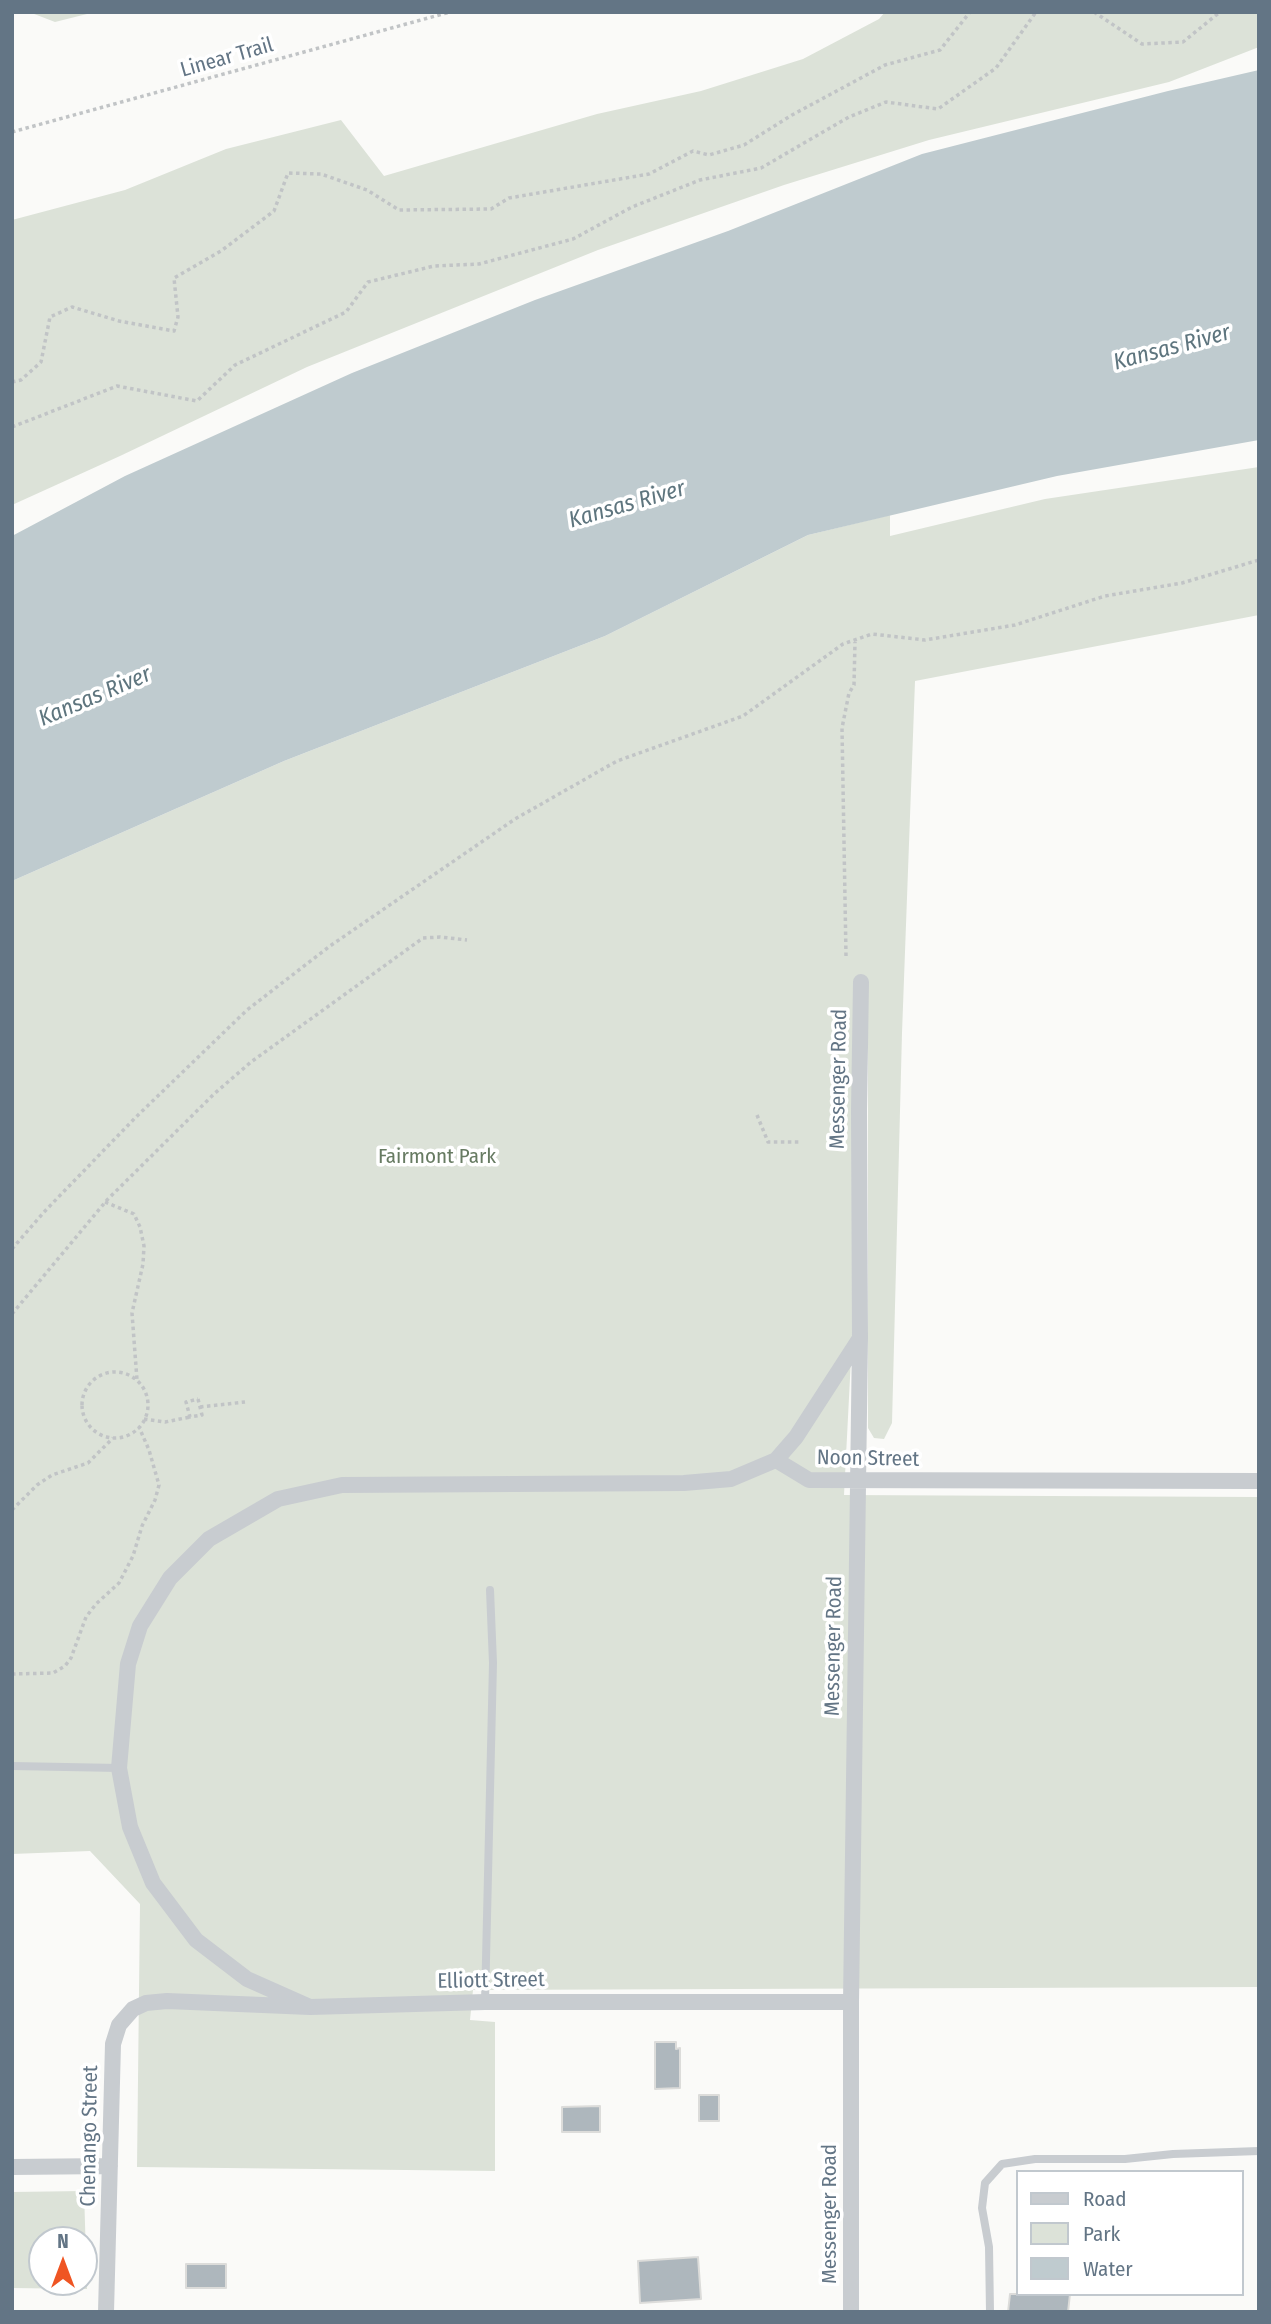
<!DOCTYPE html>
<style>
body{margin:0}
#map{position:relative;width:1271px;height:2324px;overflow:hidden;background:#fafaf8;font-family:"Fira Sans Condensed",sans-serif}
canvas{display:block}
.frame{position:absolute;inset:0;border:14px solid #637585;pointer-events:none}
.legend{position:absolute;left:1016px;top:2170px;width:228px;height:126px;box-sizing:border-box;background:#fff;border:2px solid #c1c8ce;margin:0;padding:9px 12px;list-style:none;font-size:21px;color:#637585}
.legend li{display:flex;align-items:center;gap:14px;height:35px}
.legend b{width:35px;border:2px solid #c1c8ce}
.north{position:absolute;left:28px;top:2226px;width:70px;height:70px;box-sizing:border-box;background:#fff;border:2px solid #c1c8ce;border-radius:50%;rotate:0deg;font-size:19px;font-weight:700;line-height:28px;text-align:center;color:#637585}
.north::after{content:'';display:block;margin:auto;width:24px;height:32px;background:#ef5523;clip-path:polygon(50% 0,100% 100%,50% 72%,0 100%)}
</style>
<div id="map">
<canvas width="1271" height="2324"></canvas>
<div class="frame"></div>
<ul class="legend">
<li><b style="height:9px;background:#c8ccd0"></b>Road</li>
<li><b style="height:19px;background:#dce2d8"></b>Park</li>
<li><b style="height:19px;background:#bfcbcf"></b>Water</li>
</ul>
<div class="north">N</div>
</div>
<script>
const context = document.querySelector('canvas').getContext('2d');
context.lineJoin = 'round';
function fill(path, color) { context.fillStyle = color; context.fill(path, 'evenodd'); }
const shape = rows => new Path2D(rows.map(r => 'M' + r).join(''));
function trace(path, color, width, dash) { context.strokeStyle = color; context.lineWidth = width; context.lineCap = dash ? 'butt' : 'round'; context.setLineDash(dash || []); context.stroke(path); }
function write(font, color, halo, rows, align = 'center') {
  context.font = font + ' "Fira Sans Condensed",sans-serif'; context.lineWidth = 7; context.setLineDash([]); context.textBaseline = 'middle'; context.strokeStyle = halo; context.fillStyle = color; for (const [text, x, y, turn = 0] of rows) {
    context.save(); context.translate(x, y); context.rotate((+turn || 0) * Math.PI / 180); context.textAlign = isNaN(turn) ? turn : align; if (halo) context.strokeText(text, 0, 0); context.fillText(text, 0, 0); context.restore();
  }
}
const green = shape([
 [29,12,95,12,55,22],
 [885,12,1259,12,1259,47,1169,82,929,140,784,185,598,250,307,367,120,456,12,505,12,220,125,190,226,149,341,120,384,176,597,114,701,91,803,59,879,19],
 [1259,467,1259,615,915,681,902,1033,892,1423,884,1439,874,1438,868,1428,868,1027,844,1495,1257,1497,1259,1550,1259,1987,473,1990,470,2020,495,2022,495,2171,137,2167,140,1904,90,1851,12,1854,12,881,284,761,605,636,808,535,890,515,890,536,1045,499],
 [84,2191,87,2289,12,2288,12,2192],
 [84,2240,84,2282,42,2282,42,2240]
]);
const water = shape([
 [1259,70,1259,440,1057,476,808,535,605,636,284,761,12,881,12,536,125,476,352,373,535,300,728,231,922,154,1168,91]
]);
const building = shape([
 [655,2042,676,2042,676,2049,680,2048,680,2088,655,2089,655,2042],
 [699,2095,719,2095,719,2121,699,2121,699,2095],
 [600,2106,600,2132,562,2132,562,2107,600,2106],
 [698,2257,701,2299,640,2303,638,2261,698,2257],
 [186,2264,226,2264,226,2288,186,2288,186,2264],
 [1010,2294,1070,2294,1068,2312,1008,2312,1010,2294]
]);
const path = shape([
 [1094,12,1142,44,1183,42,1220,12],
 [12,132,450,12],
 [12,382,21,380,41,362,50,317,72,307,119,321,174,331,178,317,174,278,221,251,274,211,288,173,321,174,367,190,399,210,491,209,509,198,649,174,693,151,709,155,744,145,792,115,885,65,940,50,970,12],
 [12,427,117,386,197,401,235,365,346,312,368,282,434,266,479,264,573,239,632,207,700,180,761,168,849,117,886,102,938,109,996,68,1036,12],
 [846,956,842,728,849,693,854,685,855,642],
 [757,1115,768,1142,800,1142],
 [105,1202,134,1214,140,1227,144,1246,143,1264,132,1313,137,1380],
 [12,1249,44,1212,135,1118,247,1010,330,946,515,819,617,761,743,716,843,644,872,634,925,640,1015,625,1105,596,1182,583,1259,560],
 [12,1314,107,1200,214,1094,251,1062,423,938,440,937,467,940],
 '82 1405a33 33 0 1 1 66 0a33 33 0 1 1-66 0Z',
 [198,1399,202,1415,190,1417,186,1402,198,1399],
 [200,1407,245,1402],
 [144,1419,165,1422,190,1417],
 [12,1510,37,1485,52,1475,88,1463,113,1438],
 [12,1674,53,1673,65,1666,71,1658,86,1617,96,1604,119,1583,133,1556,142,1526,155,1500,159,1485,149,1450,139,1427]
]);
const service = shape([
 [12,1766,119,1768],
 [485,2002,493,1663,490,1590],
 [990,2312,989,2247,982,2208,985,2183,1002,2164,1035,2159,1125,2159,1173,2154,1259,2151]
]);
const minor = shape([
 [776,1460,796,1437,860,1338],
 [310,2007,247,1979,196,1940,153,1883,130,1827,119,1768,128,1664,140,1626,170,1578,209,1539,278,1499,342,1485,684,1483,731,1479,776,1460,809,1480,1259,1481],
 [12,2167,110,2166],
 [106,2312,113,2044,119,2025,133,2009,146,2003,167,2001,310,2007,485,2002,851,2002],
 [851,2312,851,2002,860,1338,859,1111,861,982]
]);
const streetNames = [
 ["Linear Trail",227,58,-16],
 ["Messenger Road",839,1079,-89],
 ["Noon Street",868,1459,1],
 ["Messenger Road",834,1646,-89],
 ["Elliott Street",491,1981,-1],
 ["Chenango Street",90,2136,-89],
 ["Messenger Road",830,2214,-90]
];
const parkNames = [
 ["Fairmont Park",437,1157]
];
const waterNames = [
 ["Kansas River",1172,348,-15],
 ["Kansas River",627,505,-16],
 ["Kansas River",95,697,-23]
];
fill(green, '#dce2d8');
fill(water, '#bfcbcf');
fill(building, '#aeb7bd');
trace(building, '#dcdcda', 2);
trace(path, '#c1c4c6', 3.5, [3.5, 3.5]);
trace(service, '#c8ccd0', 8);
trace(minor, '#c8ccd0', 16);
write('21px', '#637585', '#fff', streetNames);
write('21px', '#677b62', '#fff', parkNames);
write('italic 23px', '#5e757e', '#fff', waterNames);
</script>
